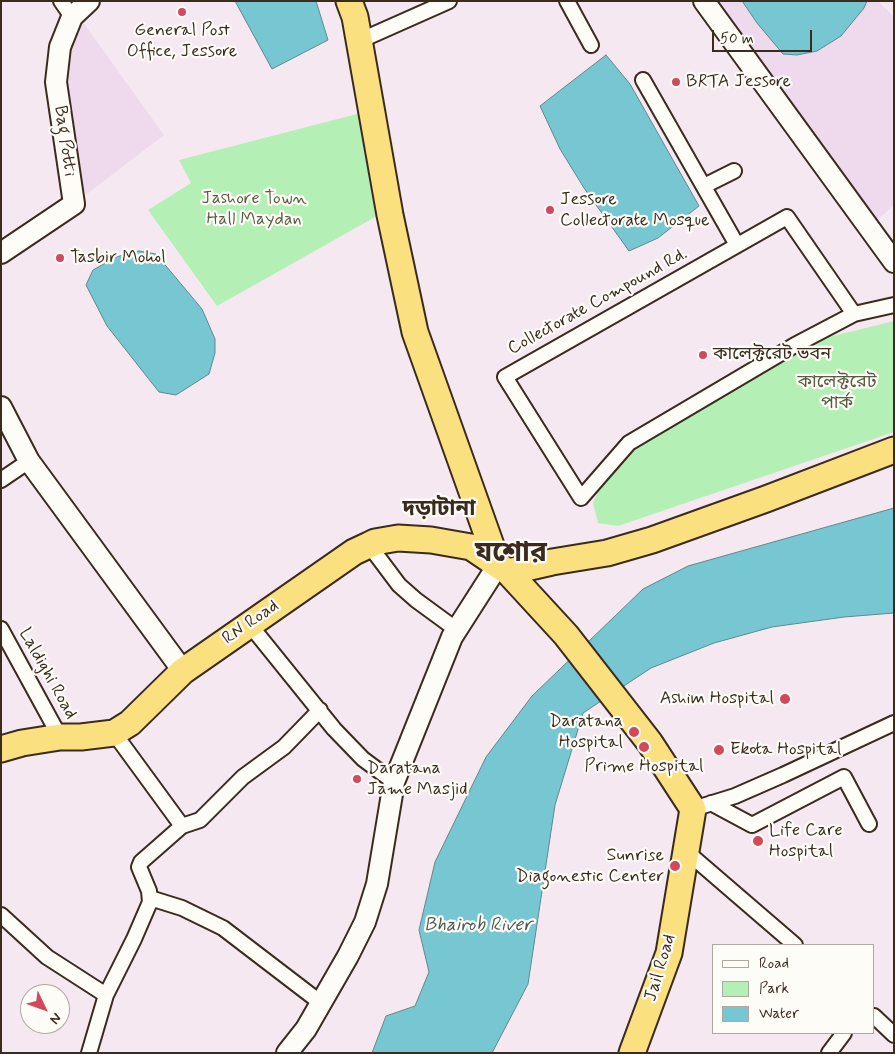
<!DOCTYPE html>
<meta charset="utf-8">
<style>
body{margin:0}
#map{position:relative;width:895px;height:1054px;overflow:hidden;background:#f5e8f1;font-family:Mynerve,sans-serif}
canvas{display:block}
.frame{position:absolute;inset:0;border:2px solid #3b2a1e;pointer-events:none}
.legend{position:absolute;left:712px;top:944px;width:162px;height:90px;box-sizing:border-box;background:#fdfcf7;border:1px solid #afa8a0;margin:0;padding:6px 9px;list-style:none;font-size:15px;color:#3b2a1e}
.legend li{display:flex;align-items:center;gap:10px;height:25px}
.legend b{width:25px;border:1px solid #afa8a0}
.north{position:absolute;left:20px;top:984px;width:50px;height:50px;box-sizing:border-box;background:#fdfcf7;border:1px solid #afa8a0;border-radius:50%;rotate:132deg;font-size:14px;font-weight:700;line-height:20px;text-align:center;color:#3b2a1e}
.north::after{content:'';display:block;margin:auto;width:18px;height:22px;background:#d1495b;clip-path:polygon(50% 0,100% 100%,50% 72%,0 100%)}
.scale{position:absolute;left:712px;top:30px;width:100px;height:22px;box-sizing:border-box;border:2px solid #3b2a1e;border-top:0;padding-left:6px;font-size:15px;line-height:18px;white-space:nowrap;color:#3b2a1e;-webkit-text-stroke:4px #fdfcf7;paint-order:stroke}
</style>
<div id="map">
<canvas width="895" height="1054"></canvas>
<div class="frame"></div>
<ul class="legend">
<li><b style="height:6px;background:#fdfcf7"></b>Road</li>
<li><b style="height:14px;background:#b4f0b5"></b>Park</li>
<li><b style="height:14px;background:#77c7d3"></b>Water</li>
</ul>
<div class="north">N</div>
<div class="scale">50 m</div>
</div>
<script>
const context = document.querySelector('canvas').getContext('2d');
context.lineJoin = 'round';
function fill(path, color) { context.fillStyle = color; context.fill(path, 'evenodd'); }
const shape = rows => new Path2D(rows.map(r => 'M' + r).join(''));
function trace(path, color, width, dash) { context.strokeStyle = color; context.lineWidth = width; context.lineCap = dash ? 'butt' : 'round'; context.setLineDash(dash || []); context.stroke(path); }
function write(font, color, halo, rows, align = 'center') {
  context.font = font + ' Mynerve,"Noto Sans Bengali",sans-serif'; context.lineWidth = 4.5; context.setLineDash([]); context.textBaseline = 'middle'; context.strokeStyle = halo; context.fillStyle = color; for (const [text, x, y, turn = 0] of rows) {
    context.save(); context.translate(x, y); context.rotate((+turn || 0) * Math.PI / 180); context.textAlign = isNaN(turn) ? turn : align; if (halo) context.strokeText(text, 0, 0); context.fillText(text, 0, 0); context.restore();
  }
}
const built = shape([
 [708,1,878,1,894,17,894,205,873,224],
 [82,21,164,135,87,194,72,175,61,81,67,38]
]);
const green = shape([
 [361,113,384,212,217,306,148,210,191,183,179,160],
 [894,321,894,432,618,526,598,523,593,503,602,482,630,448,798,351,829,337]
]);
const water = shape([
 [235,1,316,1,328,40,272,69,235,1],
 [742,1,867,1,864,8,841,36,817,51,797,55,783,54,757,23,742,1],
 [606,55,630,84,699,206,658,238,629,251,584,188,560,149,540,106,606,55],
 [139,251,156,254,202,309,215,339,215,353,209,374,176,395,159,392,107,326,86,285,93,270,116,257,139,251],
 [894,508,894,613,844,617,772,627,714,643,651,668,583,713,555,805,528,984,492,1053,372,1053,386,1016,415,1006,429,972,419,930,435,862,486,757,532,696,643,589,688,566,894,508]
]);
const street = shape([
 [61,1,72,17],
 [567,1,591,45],
 [359,41,449,1],
 [643,80,737,245],
 [704,186,734,171],
 [854,314,787,217,505,377,581,498,629,443,795,345,854,314,894,305],
 [1,480,29,461],
 [369,545,399,585,416,600,457,630],
 [250,625,334,729,363,759,394,782],
 [1,629,60,737],
 [114,733,182,826],
 [711,803,752,825,844,777,869,824],
 [693,809,735,796,783,775,894,723],
 [687,852,795,945],
 [150,898,182,908,223,928,321,1003],
 [1,915,47,957,106,995],
 [874,1016,894,1035],
 [89,1053,106,995,134,939,150,902,149,891,139,867,141,862,182,826,200,820,243,777,284,747,320,710],
 [829,1053,844,1033]
]);
const secondary = shape([
 [704,1,894,262],
 [1,253,74,204,56,82,60,47,72,17,89,1],
 [1,407,29,461,183,671],
 [287,1053,306,1029,348,956,365,922,377,884,394,782,452,637,498,565]
]);
const highway = shape([
 [349,1,355,17,390,215,415,332,498,565],
 [508,572,552,562,607,553,652,540,766,499,894,450],
 [1,749,22,743,60,737,81,737,114,733,130,723,183,671,354,552,369,545,375,542,398,538,431,540,471,547,508,572,566,635,650,743,693,809,669,953,632,1053]
]);
const markers = [
 [182,12,5,"#d1495b"],
 [676,82,5,"#d1495b"],
 [550,210,5,"#d1495b"],
 [60,258,5,"#d1495b"],
 [703,355,5,"#d1495b"],
 [785,699,6,"#d1495b"],
 [634,732,6,"#d1495b"],
 [644,747,6,"#d1495b"],
 [719,750,6,"#d1495b"],
 [357,779,5,"#d1495b"],
 [758,841,6,"#d1495b"],
 [675,866,6,"#d1495b"]
];
const poiNames = [
 ["General Post",182,31,"center"],
 ["Office, Jessore",182,52,"center"],
 ["BRTA Jessore",686,82],
 ["Jessore",560,200],
 ["Collectorate Mosque",560,221],
 ["Tasbir Mohol",70,258],
 ["কালেক্টরেট ভবন",713,355],
 ["Ashim Hospital",774,699,"right"],
 ["Daratana",623,722,"right"],
 ["Hospital",623,743,"right"],
 ["Ekota Hospital",730,750],
 ["Prime Hospital",644,767,"center"],
 ["Daratana",367,769],
 ["Jame Masjid",367,790],
 ["Life Care",769,831],
 ["Hospital",769,852],
 ["Sunrise",664,856,"right"],
 ["Diagonestic Center",664,877,"right"]
];
const streetNames = [
 ["Bag Potti",64,141,82],
 ["Collectorate Compound Rd.",598,302,-29],
 ["RN Road",251,623,-35],
 ["Laldighi Road",47,674,61],
 ["Jail Road",661,968,-73]
];
const parkNames = [
 ["Jashore Town",254,199],
 ["Hall Maydan",254,220],
 ["কালেক্টরেট",837,383],
 ["পার্ক",837,404]
];
const waterNames = [
 ["Bhairob River",478,926]
];
const districtNames = [
 ["দড়াটানা",439,510]
];
const townNames = [
 ["যশোর",511,555]
];
fill(built, '#efdaed');
fill(green, '#b4f0b5');
fill(water, '#77c7d3');
trace(water, '#5f888b', 1);
trace(street, '#3b2a1e', 18);
trace(secondary, '#3b2a1e', 24);
trace(highway, '#3b2a1e', 29);
trace(street, '#fdfcf7', 14);
trace(secondary, '#fdfcf7', 20);
trace(highway, '#fbe080', 25);
for (const [x, y, r, color] of markers) { const dot = new Path2D(); dot.arc(x, y, r, 0, 2 * Math.PI); context.fillStyle = color; context.fill(dot); trace(dot, '#fdfcf7', 2); }
write('18px', '#3b2a1e', '#fdfcf7', poiNames, 'left');
write('18px', '#3b2a1e', '#fdfcf7', streetNames);
write('18px', '#595c44', '#fdfcf7', parkNames);
write('italic 19px', '#4d5954', '#fdfcf7', waterNames);
write('bold 22px', '#3b2a1e', '#fdfcf7', districtNames);
write('bold 28px', '#3b2a1e', '#fdfcf7', townNames);
</script>
